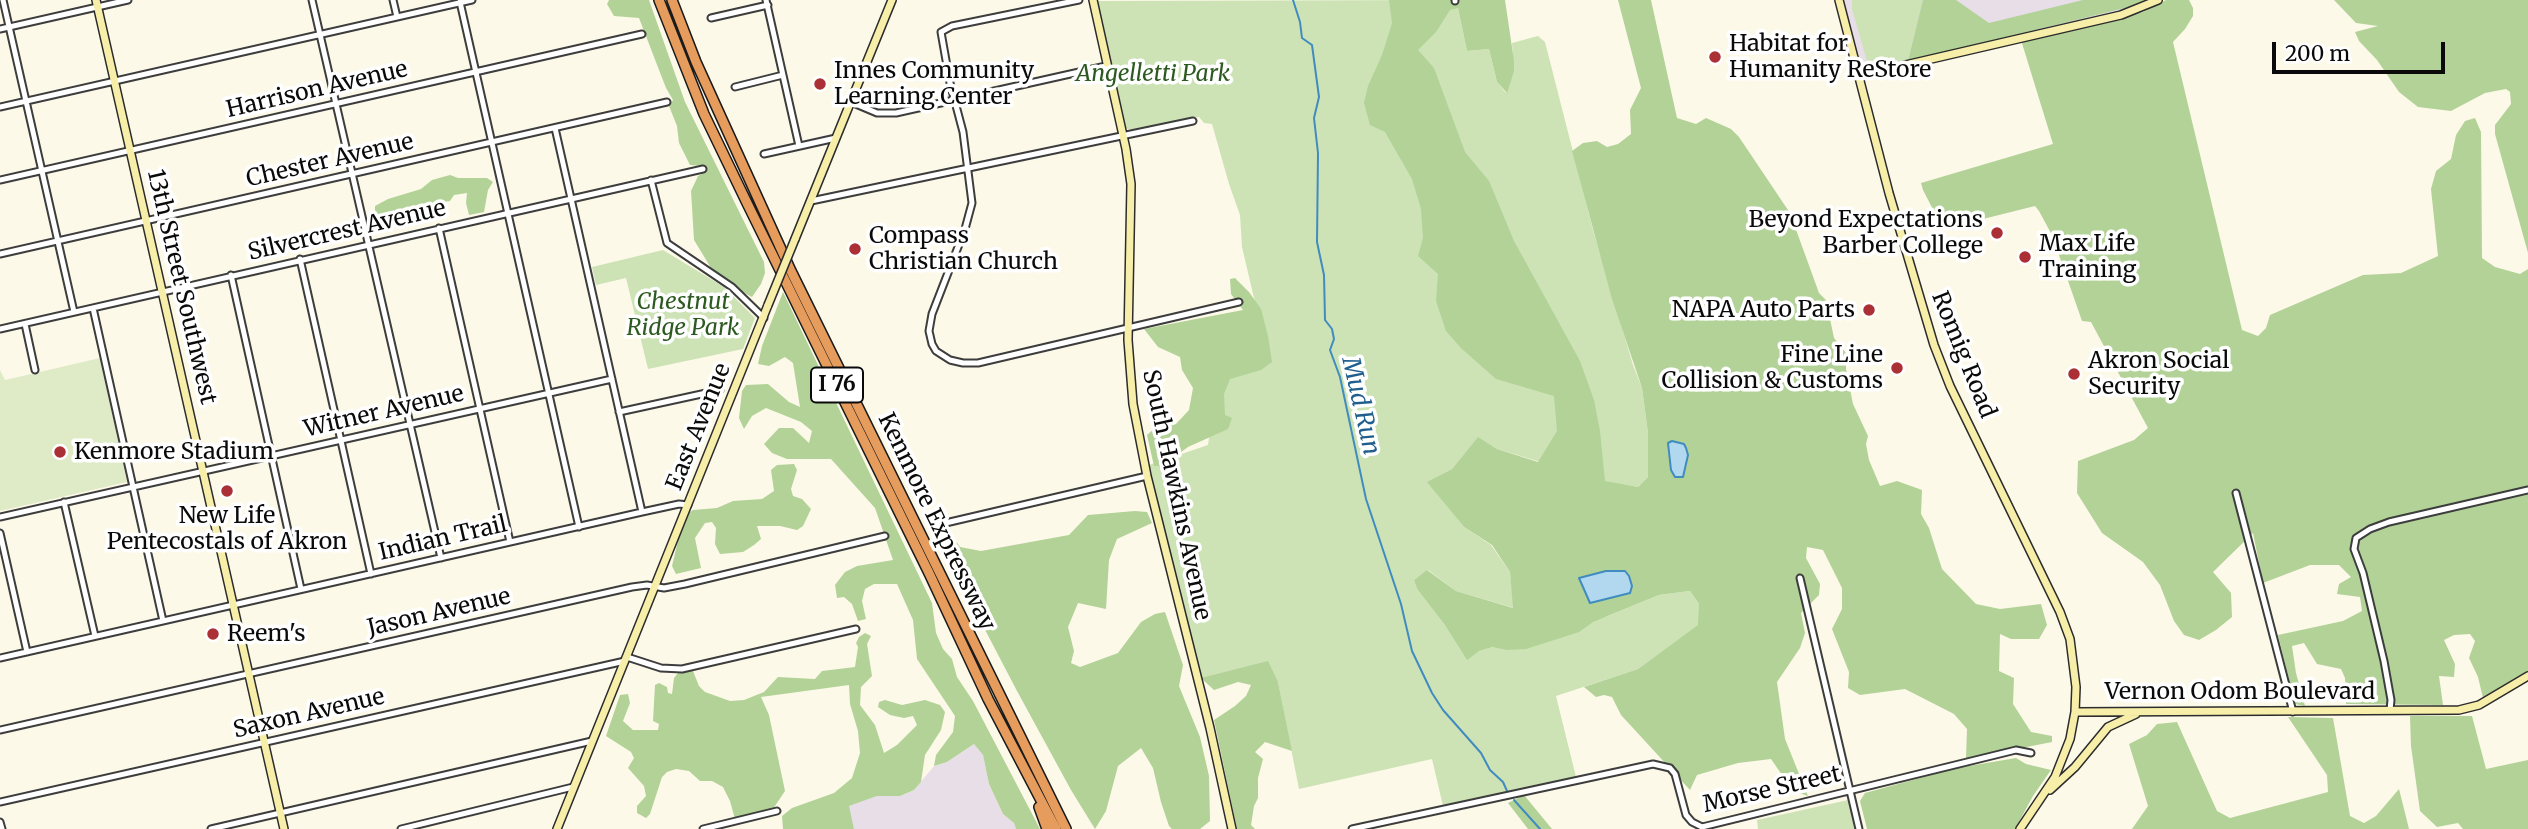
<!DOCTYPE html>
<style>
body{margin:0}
#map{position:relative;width:2528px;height:829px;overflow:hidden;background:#fdf9e9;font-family:Merriweather,serif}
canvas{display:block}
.scale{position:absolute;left:2272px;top:42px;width:173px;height:32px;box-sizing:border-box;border:4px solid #0a0a0a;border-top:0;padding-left:9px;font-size:21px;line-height:24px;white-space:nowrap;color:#0a0a0a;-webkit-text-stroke:5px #fff;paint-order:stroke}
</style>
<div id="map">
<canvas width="2528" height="829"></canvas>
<div class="scale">200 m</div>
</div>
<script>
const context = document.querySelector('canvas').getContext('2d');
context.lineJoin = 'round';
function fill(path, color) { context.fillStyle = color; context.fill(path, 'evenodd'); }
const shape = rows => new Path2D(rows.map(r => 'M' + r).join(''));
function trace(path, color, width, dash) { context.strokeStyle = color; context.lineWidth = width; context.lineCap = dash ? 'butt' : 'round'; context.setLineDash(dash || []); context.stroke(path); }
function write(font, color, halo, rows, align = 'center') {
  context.font = font + ' Merriweather,serif'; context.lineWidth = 7; context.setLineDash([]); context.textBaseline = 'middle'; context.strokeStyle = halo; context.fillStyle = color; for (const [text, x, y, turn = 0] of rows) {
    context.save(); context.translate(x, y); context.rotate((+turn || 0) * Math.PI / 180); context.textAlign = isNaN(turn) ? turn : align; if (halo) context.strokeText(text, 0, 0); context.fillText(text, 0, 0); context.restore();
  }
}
const industrial = shape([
 [1839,0,2158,0,2147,6,1858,76],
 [974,744,983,755,989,784,1003,814,1014,823,1016,829,854,829,848,806,877,796,900,796,914,790,934,766,947,762]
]);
const green = shape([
 [1448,0,1458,8,1467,51,1489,49,1497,82,1506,93,1514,72,1512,43,1538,36,1545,42,1593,230,1633,365,1642,388,1648,433,1648,477,1638,487,1611,483,1497,449,1478,438,1452,469,1428,482,1464,527,1491,545,1510,572,1514,608,1456,591,1428,570,1414,580,1417,589,1444,624,1464,655,1608,616,1659,595,1690,591,1699,604,1699,625,1638,669,1556,696,1576,777,1443,806,1432,759,1299,789,1278,682,1201,678,1149,465,1208,445,1218,374,1265,345,1242,247,1240,215,1229,184,1212,124,1204,123,1199,117,1132,130,1125,128,1096,1],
 [1852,0,1923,0,1908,61,1876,67,1868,65,1852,9],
 [663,250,724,287,755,318,743,349,648,369,626,278,596,285,592,267],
 [1848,800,1855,829,1758,829,1757,820]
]);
const forest = shape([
 [609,0,649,0,685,102,764,262,765,273,761,284,752,297,725,283,711,268,694,240,691,191,698,176,706,172,704,166,690,165,679,143,677,126,669,106,673,100,666,88,639,18,614,16,607,4],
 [1389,0,1505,0,1514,61,1514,72,1507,93,1497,82,1489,49,1467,51,1458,8,1450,10,1436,32,1418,50,1434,68,1465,152,1489,181,1514,241,1580,361,1594,400,1600,431,1605,481,1638,487,1648,477,1648,433,1642,388,1612,299,1572,151,1583,143,1597,141,1607,147,1618,144,1631,134,1630,110,1641,88,1618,0,1651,0,1677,118,1696,124,1706,118,1731,129,1739,137,1790,213,1819,293,1826,300,1834,338,1846,353,1846,369,1853,404,1868,436,1866,444,1869,460,1880,486,1897,481,1922,490,1921,514,1929,528,1942,569,1976,604,2000,609,2041,604,2047,625,2039,639,2011,639,2000,634,1999,671,2014,678,2013,704,2031,732,2052,736,2052,742,1966,759,1967,729,1954,714,1905,689,1860,695,1848,688,1849,672,1832,629,1842,609,1842,588,1823,550,1807,547,1806,558,1820,584,1819,595,1801,613,1805,633,1800,648,1777,682,1785,739,1808,796,1793,791,1771,759,1738,763,1697,775,1690,790,1621,715,1612,697,1604,695,1596,697,1584,687,1638,669,1698,625,1699,604,1690,591,1659,595,1593,622,1579,632,1526,649,1507,650,1493,647,1479,651,1467,660,1444,624,1417,589,1414,580,1427,570,1456,591,1513,608,1510,572,1492,545,1464,527,1427,482,1452,469,1478,437,1497,449,1538,462,1557,431,1554,396,1496,379,1461,348,1446,331,1436,301,1438,274,1418,256,1423,238,1421,209,1412,179,1385,132,1370,125,1364,103,1368,86,1382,55,1392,23],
 [1923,0,1956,0,1989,23,2083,0,2146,0,2129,7,1908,61],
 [2166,0,2189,0,2193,8,2193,16,2185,29,2173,42,2242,330,2258,336,2266,328,2270,315,2363,275,2401,273,2438,256,2431,189,2436,171,2451,159,2456,135,2465,121,2475,118,2481,132,2482,258,2495,267,2520,274,2528,269,2528,674,2484,702,2478,677,2469,658,2475,641,2470,634,2454,635,2444,640,2455,664,2454,677,2439,676,2443,705,2346,704,2345,678,2341,669,2317,664,2304,643,2292,646,2296,673,2305,706,2295,704,2278,635,2343,621,2362,611,2360,597,2337,594,2339,584,2351,577,2339,565,2310,565,2263,583,2253,533,2213,572,2231,593,2232,617,2216,630,2199,640,2184,635,2174,621,2160,585,2143,562,2102,533,2077,493,2078,461,2134,440,2148,428,2091,322,2082,321,2052,235,2039,211,2035,206,1943,229,1923,190,1921,183,2053,144,2021,40,2143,12],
 [2334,0,2528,0,2528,253,2495,134,2495,125,2511,104,2510,92,2506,89,2485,93,2451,111,2418,107,2399,92,2377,60,2359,41,2355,32,2378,26,2356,23],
 [450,175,458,178,487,178,493,182,488,190,484,212,469,215,466,203,467,193,454,195,450,201,418,206,396,221,383,224,375,218,375,206,388,199,421,189,432,180],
 [1235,278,1249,292,1261,309,1268,336,1272,362,1261,370,1230,379,1224,394,1225,415,1232,418,1228,429,1188,447,1162,466,1154,466,1147,435,1154,429,1176,424,1189,410,1193,388,1182,370,1180,357,1158,347,1144,329,1243,310,1231,294,1230,279],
 [783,292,932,603,936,633,943,649,952,659,957,677,973,701,1040,829,1016,829,1014,823,1003,814,989,784,983,755,974,744,947,762,934,766,936,755,953,732,955,716,917,659,913,620,897,584,874,584,865,589,862,601,866,619,858,621,852,604,844,597,837,598,835,585,845,572,857,566,893,560,875,508,831,459,787,459,772,453,764,444,779,428,793,428,809,443,812,431,801,422,766,408,752,416,744,429,739,418,742,391,746,385,768,384,789,402,800,407,793,363,785,357,769,366,758,364,762,346],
 [794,464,797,470,791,489,793,496,802,499,811,509,803,526,797,530,780,526,757,526,761,539,754,545,743,552,720,554,715,544,716,528,712,522,705,523,695,538,701,568,676,574,672,566,680,532,688,513,693,510,717,508,733,501,762,499,774,491,771,470,777,465],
 [1135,511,1147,512,1152,523,1117,539,1109,560,1106,609,1078,603,1068,627,1074,651,1071,663,1080,667,1118,653,1141,622,1155,614,1165,612,1183,665,1179,686,1200,737,1209,776,1210,821,1200,829,1172,829,1169,826,1161,802,1153,768,1141,748,1118,766,1106,811,1095,829,1071,790,1017,691,934,532,949,531,960,547,981,551,1069,535,1088,515],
 [865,633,871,636,867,644,872,676,861,687,860,705,875,725,884,753,897,745,917,725,913,716,904,718,890,715,878,707,879,702,885,700,902,705,925,700,940,705,945,712,941,730,925,755,921,782,914,790,900,796,877,796,849,806,854,829,783,829,782,816,792,808,834,793,852,778,860,753,858,731,850,704,849,685,761,697,769,715,785,791,773,809,735,819,730,801,723,787,712,781,700,781,689,771,676,769,667,772,662,777,650,814,646,818,637,813,637,806,646,796,644,786,628,768,634,758,631,752,606,736,620,695,628,694,630,703,623,721,633,730,658,730,659,724,653,721,655,685,659,683,667,687,668,693,672,694,674,678,678,673,693,671,699,686,705,692,730,701,744,700,764,692,778,677,815,679,822,671,855,667,858,647,856,643,859,637],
 [1268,661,1278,682,1292,751,1265,742,1255,752,1263,759,1258,778,1258,798,1254,806,1251,825,1255,829,1237,829,1214,720,1235,706,1246,696,1251,685,1238,682,1214,690,1201,678],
 [2410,716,2472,716,2486,769,2528,760,2528,829,2463,829,2458,823,2437,827,2420,811,2411,746],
 [2288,717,2333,718,2350,816,2364,823,2376,816,2399,789,2409,829,2132,829,2148,806,2129,744,2147,735,2157,724,2177,722,2217,811,2230,818,2328,792,2327,775],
 [2016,758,2026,764,2051,770,2033,796,2015,829,1867,829,1860,801,1865,793,1957,768],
 [1524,795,1552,829,1528,829,1508,803]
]);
const pitch = shape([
 [100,358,127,482,0,511,0,370,5,380]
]);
const water = shape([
 [1672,441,1684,444,1686,448,1688,455,1683,477,1675,477,1671,470,1668,443,1672,441],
 [1606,571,1625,571,1629,576,1632,586,1630,593,1590,603,1579,578,1606,571]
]);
const stream = shape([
 [1293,0,1300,22,1302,38,1312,45,1319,97,1314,118,1318,153,1317,242,1324,275,1325,320,1332,329,1334,339,1330,350,1340,377,1366,499,1401,604,1412,651,1432,693,1443,710,1481,753,1490,770,1503,782,1507,791],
 [1514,800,1540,829]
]);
const street = shape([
 [3,0,74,312],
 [312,0,441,558],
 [393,0,397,17],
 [766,0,799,146],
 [1079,0,952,26,941,32,950,83,963,132,972,203,965,229,932,314,929,331,932,344,936,351,950,360,963,363,978,363,1239,302],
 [1455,0,1455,1],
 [460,2,579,527],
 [711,18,768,5],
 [0,29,128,0],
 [735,87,783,75],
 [851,102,877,113,896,113,1106,66],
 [0,107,472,0],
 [555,128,642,512],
 [764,154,836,138],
 [0,180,642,34],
 [651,180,667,243,732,287,764,318],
 [811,201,1193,121],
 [439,228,510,542],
 [0,254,667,102],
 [300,259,371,574],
 [231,275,301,589],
 [93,308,163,621],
 [25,324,35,370],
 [0,329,703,169],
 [619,412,720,390],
 [2236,493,2293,712],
 [64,502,95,636],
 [0,517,612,379],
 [937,525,1147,476],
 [0,533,27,652],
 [1800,578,1859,829],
 [627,657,661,668,682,669,856,629],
 [0,658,642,512,679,504,688,505],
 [2390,710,2391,700,2384,661,2363,573,2354,549,2356,538,2370,529,2389,522,2528,490],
 [0,730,632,587,647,585,664,588,685,584,885,536],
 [0,802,625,661],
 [0,822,2,829],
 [211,829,592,741],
 [401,829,573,787],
 [703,829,777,811],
 [1352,829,1653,764,1670,768,1675,774,1686,815,1692,822,1702,827,2016,750,2031,753]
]);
const secondary = shape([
 [96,0,284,829],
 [1093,0,1126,149,1131,184,1128,340,1133,404,1147,476,1210,728,1232,829],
 [1839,0,1889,193,1934,345,1950,386,2060,612,2070,639,2076,687,2075,712,2070,739,2055,777,2020,829],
 [1858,76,2121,15,2158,0],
 [795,239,892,0],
 [2075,712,2459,710,2479,705,2528,676],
 [2050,790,2075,767,2108,727,2136,714],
 [557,829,768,305]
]);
const highway = shape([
 [659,0,704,114,746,201,929,573,988,699,1056,829],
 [672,0,696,62,791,271,1066,829],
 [1039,807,1047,829]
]);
const secondaryBridge = shape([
 [768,305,795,239]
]);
const markers = [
 [1715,57,7,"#ab3035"],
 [820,84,7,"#ab3035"],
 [1997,233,7,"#ab3035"],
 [855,249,7,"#ab3035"],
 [2025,257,7,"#ab3035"],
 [1869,310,7,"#ab3035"],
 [1897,368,7,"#ab3035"],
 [2074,374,7,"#ab3035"],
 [60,452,7,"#ab3035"],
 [227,491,7,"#ab3035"],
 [213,634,7,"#ab3035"]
];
const shields = [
 [837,385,52]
];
const shieldNames = [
 ["I 76",837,385]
];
const poiNames = [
 ["Habitat for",1729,44],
 ["Humanity ReStore",1729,70],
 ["Innes Community",834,71],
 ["Learning Center",834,97],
 ["Beyond Expectations",1983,220,"right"],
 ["Barber College",1983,246,"right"],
 ["Compass",869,236],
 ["Christian Church",869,262],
 ["Max Life",2039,244],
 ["Training",2039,270],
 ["NAPA Auto Parts",1855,310,"right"],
 ["Fine Line",1883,355,"right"],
 ["Collision & Customs",1883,381,"right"],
 ["Akron Social",2088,361],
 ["Security",2088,387],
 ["Kenmore Stadium",74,452],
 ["New Life",227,516,"center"],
 ["Pentecostals of Akron",227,542,"center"],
 ["Reem's",227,634]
];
const parkNames = [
 ["Angelletti Park",1153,74],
 ["Chestnut",683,302],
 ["Ridge Park",683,328]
];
const streetNames = [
 ["Harrison Avenue",317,90,-13],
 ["Chester Avenue",330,161,-13],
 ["Silvercrest Avenue",347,231,-13],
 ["13th Street Southwest",181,287,77],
 ["Romig Road",1963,355,68],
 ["Witner Avenue",384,412,-13],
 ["East Avenue",699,427,-68],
 ["South Hawkins Avenue",1176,495,78],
 ["Kenmore Expressway",936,522,64],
 ["Indian Trail",443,539,-13],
 ["Jason Avenue",439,613,-13],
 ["Vernon Odom Boulevard",2240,692],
 ["Saxon Avenue",309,714,-13],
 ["Morse Street",1772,790,-13]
];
const waterNames = [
 ["Mud Run",1360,406,77]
];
fill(industrial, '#e7dee8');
fill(green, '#cde3b6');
fill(forest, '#b2d297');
fill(pitch, '#dfebc7');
fill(water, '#b2d8ef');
trace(water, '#408cbf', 2);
trace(stream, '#408cbf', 2);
trace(street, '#3d3d3d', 9);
trace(secondary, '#2c2c2c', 10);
trace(highway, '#1b1b1b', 12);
trace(street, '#fff', 5);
trace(secondary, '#f7efa9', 7);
trace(highway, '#e69c5d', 9);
trace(secondaryBridge, '#2c2c2c', 10, []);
trace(secondaryBridge, '#f7efa9', 7);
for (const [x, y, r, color] of markers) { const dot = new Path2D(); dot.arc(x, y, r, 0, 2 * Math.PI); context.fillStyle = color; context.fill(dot); trace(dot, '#fff', 2.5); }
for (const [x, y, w] of shields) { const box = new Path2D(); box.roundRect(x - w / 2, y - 17.5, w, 35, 5); context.fillStyle = '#fff'; context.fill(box); trace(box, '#0a0a0a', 2); }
write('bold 21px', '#0a0a0a', null, shieldNames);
write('23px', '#0a0a0a', '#fff', poiNames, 'left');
write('italic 23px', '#2d5a21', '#fff', parkNames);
write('23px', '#0a0a0a', '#fff', streetNames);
write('italic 24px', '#205e8e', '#fff', waterNames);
</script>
